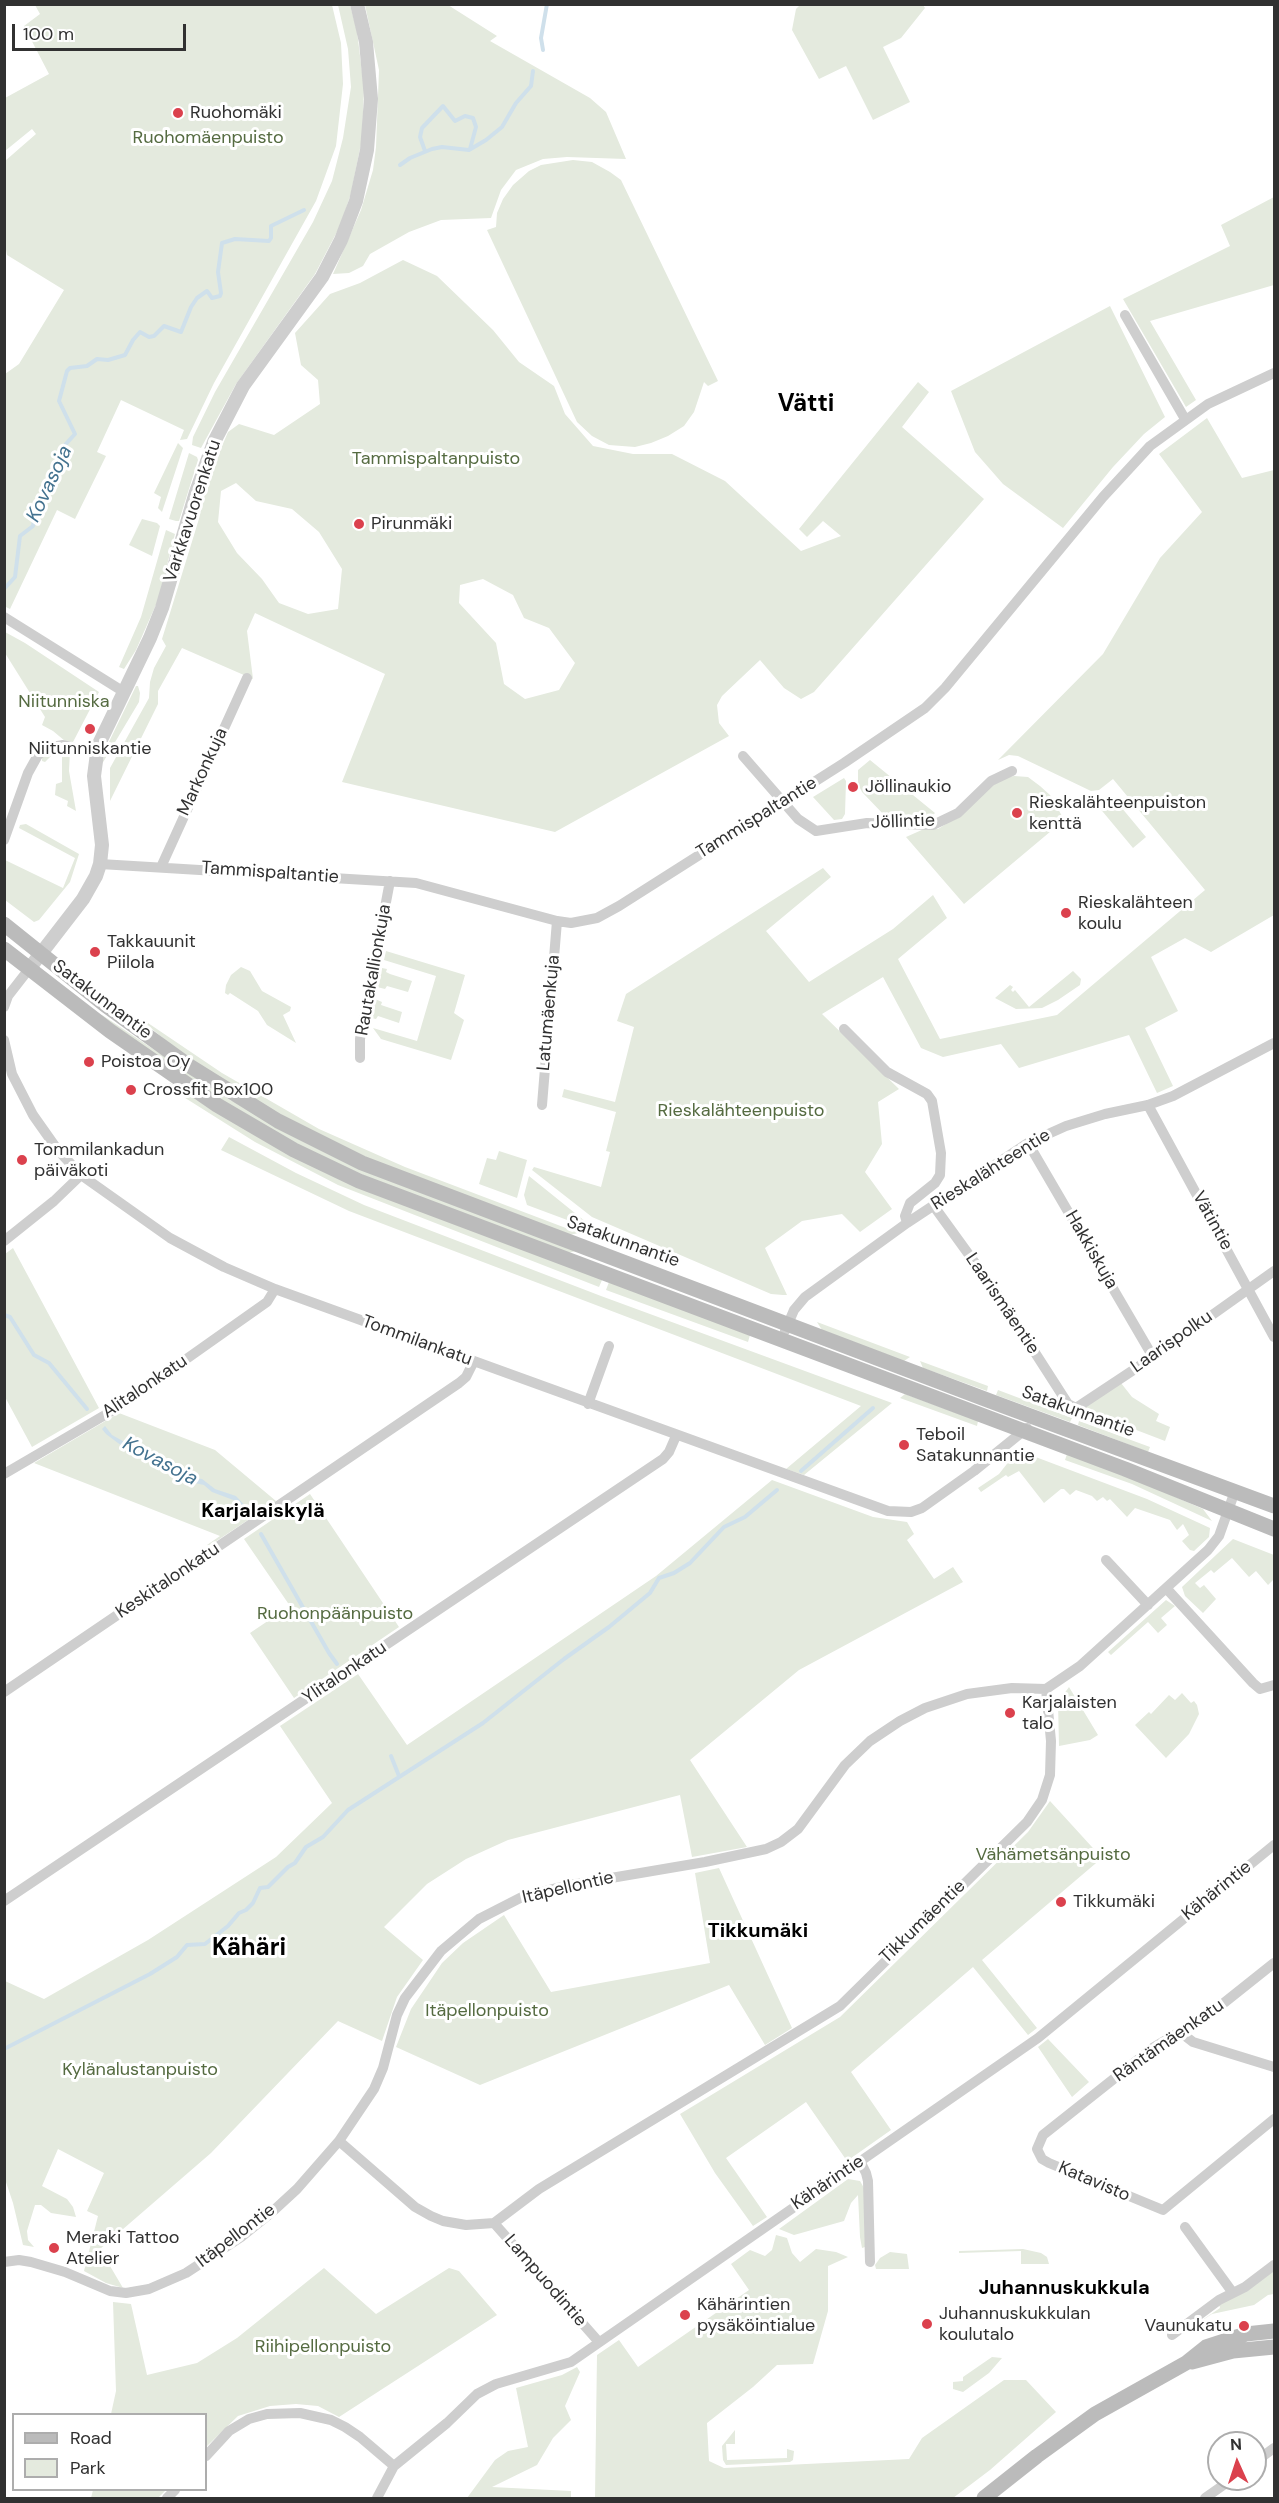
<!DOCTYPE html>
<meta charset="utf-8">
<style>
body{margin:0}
#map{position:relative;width:1279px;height:2503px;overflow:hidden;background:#fff;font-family:"DM Sans",sans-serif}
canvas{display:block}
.frame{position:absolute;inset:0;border:6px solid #313131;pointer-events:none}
.legend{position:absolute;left:12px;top:2413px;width:195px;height:78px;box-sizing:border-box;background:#fff;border:2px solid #adadad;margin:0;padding:8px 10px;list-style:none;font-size:18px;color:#313131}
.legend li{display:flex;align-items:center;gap:12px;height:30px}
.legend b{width:30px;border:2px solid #adadad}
.north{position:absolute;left:1207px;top:2431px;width:60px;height:60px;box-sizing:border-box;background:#fff;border:2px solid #adadad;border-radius:50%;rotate:357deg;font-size:16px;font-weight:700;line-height:24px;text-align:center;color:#313131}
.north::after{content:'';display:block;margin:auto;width:21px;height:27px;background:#db414d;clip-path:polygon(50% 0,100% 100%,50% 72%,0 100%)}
.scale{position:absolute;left:12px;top:24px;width:174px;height:27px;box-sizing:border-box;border:3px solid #313131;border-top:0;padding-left:8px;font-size:18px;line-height:21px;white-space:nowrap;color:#313131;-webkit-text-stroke:4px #fff;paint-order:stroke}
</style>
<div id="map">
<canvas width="1279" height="2503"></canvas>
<div class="frame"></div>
<ul class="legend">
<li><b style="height:8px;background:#bbb"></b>Road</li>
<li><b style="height:16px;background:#e4eade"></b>Park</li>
</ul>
<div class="north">N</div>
<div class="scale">100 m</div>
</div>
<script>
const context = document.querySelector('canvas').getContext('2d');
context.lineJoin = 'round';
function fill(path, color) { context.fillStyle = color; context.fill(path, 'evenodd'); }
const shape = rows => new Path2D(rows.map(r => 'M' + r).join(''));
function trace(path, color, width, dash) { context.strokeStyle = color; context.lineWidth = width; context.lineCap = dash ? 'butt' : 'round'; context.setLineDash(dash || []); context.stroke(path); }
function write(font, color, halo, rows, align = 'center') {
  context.font = font + ' "DM Sans",sans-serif'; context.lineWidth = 6; context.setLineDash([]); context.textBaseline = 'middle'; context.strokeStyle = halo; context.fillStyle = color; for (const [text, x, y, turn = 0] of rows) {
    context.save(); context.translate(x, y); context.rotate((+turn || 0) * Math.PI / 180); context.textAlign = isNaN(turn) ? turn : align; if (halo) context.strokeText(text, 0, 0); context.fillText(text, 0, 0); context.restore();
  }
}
const green = shape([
 [35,5,332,5,341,43,343,84,336,146,316,201,214,383,187,439,180,440,184,430,121,400,97,452,106,456,75,519,57,510,10,609,4,606,5,374,19,364,64,290,7,255,5,244,5,161,36,134,32,129,5,151,5,98,49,74,24,26,40,14],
 [338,5,350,5,357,31,364,89,362,139,351,193,341,224,315,274,236,384,201,448,192,445,193,437,215,392,313,222,332,181,343,138,351,87,348,49],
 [365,5,448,5,497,36,490,41,590,98,606,112,626,159,567,157,543,159,516,170,501,190,491,218,441,220,409,232,370,254,363,266,349,273,333,274,361,210,373,170,376,147,379,70],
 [800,5,923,5,925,8,901,38,883,47,910,102,873,120,846,66,819,79,792,30,796,9],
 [573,160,592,162,610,172,621,180,718,381,708,386,704,382,694,412,684,426,668,436,651,443,635,447,609,445,592,436,577,422,487,230,496,227,497,213,503,199,513,185,529,171,541,165],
 [1274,197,1274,285,1150,321,1196,400,1186,407,1123,299,1230,246,1221,225],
 [403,260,437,276,493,330,519,362,554,386,565,414,593,446,633,454,672,454,725,481,801,551,841,536,823,521,807,537,799,529,918,382,929,392,902,427,984,499,814,692,801,699,784,688,760,660,722,696,717,705,719,723,729,736,555,832,342,782,385,674,255,613,247,631,253,679,182,648,158,691,158,704,110,801,110,768,149,698,150,682,154,668,166,646,162,639,198,522,210,474,228,432,239,424,274,435,320,404,318,380,301,365,295,333,330,294,360,283],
 [236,483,256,501,292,509,319,532,342,569,338,609,308,614,279,603,262,579,237,553,218,522,221,491],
 [483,579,513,595,524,618,549,628,575,663,559,690,525,699,504,684,496,643,459,603,460,585],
 [1110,306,1165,417,1144,434,1113,467,1063,528,1003,484,975,452,951,391],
 [1207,418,1242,478,1274,470,1274,915,1211,952,1185,938,1151,957,1178,1011,1145,1028,1173,1086,1157,1093,1129,1035,1019,1068,1001,1044,943,1057,921,1048,883,977,822,1014,899,1089,878,1102,882,1144,865,1172,892,1209,860,1232,842,1214,802,1221,765,1248,787,1295,783,1295,771,1294,592,1217,532,1170,534,1167,601,1187,610,1152,606,1151,616,1112,562,1097,564,1089,615,1102,634,1027,617,1021,626,994,823,868,831,877,766,931,809,982,893,929,933,895,947,918,898,959,940,1039,1057,1015,1205,890,1113,779,1099,790,1091,791,1018,756,1009,755,998,760,1103,654,1160,558,1202,512,1159,454],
 [178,443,183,448,162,512,158,508,161,497,154,493],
 [189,453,197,457,198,460,179,521,176,521,169,519],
 [142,519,157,523,160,526,152,556,129,545],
 [166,530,175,534,158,600,136,650,124,669,119,667,141,617],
 [5,632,25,643,99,692,73,742,65,741,53,731,42,725,45,717,5,653],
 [136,686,138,686,140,693,139,702,102,764,106,748],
 [63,749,70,751,69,771,76,811,67,806,68,801,55,795,56,784,62,782,62,755,51,756,45,762,42,761,42,757,47,752],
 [870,760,935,813,928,820,885,816,862,792,858,784,858,770],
 [1014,776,1028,777,1040,786,1050,795,1062,816,1063,821,964,904,906,837,924,829,938,829,960,815,1000,779],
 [844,778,846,781,845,814,842,819,834,820,813,797],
 [1106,802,1121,807,1146,837,1133,848,1098,806],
 [26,824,79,854,70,882,39,920,34,922,5,900,5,860,63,888,75,858,19,828,20,825],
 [386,951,465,975,454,1013,464,1020,451,1060,381,1039,373,1028,417,1041,436,976,384,960],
 [241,967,250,971,262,991,291,1007,290,1011,283,1015,296,1043,267,1025,258,1011,230,993,228,995,225,993,226,985,231,975],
 [382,968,387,969,386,972,390,974,412,981,408,992,387,986,385,989,377,987],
 [1073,971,1081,979,1080,985,1058,1000,1042,1008,1016,1009,995,998,1010,985,1013,987,1011,990,1013,992,1015,990,1029,1007],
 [375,999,382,1002,381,1005,402,1012,399,1023,378,1016,376,1019,371,1018],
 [102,1015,230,1100,576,1251,568,1253,352,1171,310,1151,225,1103,100,1016],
 [148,1023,222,1073,319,1129,405,1167,579,1233,569,1235,359,1155,269,1109,185,1056,147,1025],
 [170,1083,211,1108,602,1280,599,1287,338,1185,255,1142,163,1084],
 [229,1137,296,1173,364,1205,601,1296,892,1403,804,1475,786,1469,861,1406,349,1211,221,1150],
 [499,1151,527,1160,517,1198,479,1184,487,1158,496,1160],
 [529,1176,591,1226,586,1227,527,1205,524,1195],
 [13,1248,99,1408,32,1447,5,1397,5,1254],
 [609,1282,750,1335,748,1342,606,1290],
 [817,1322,910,1357,904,1361,822,1330],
 [920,1361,988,1386,987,1391,923,1368],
 [1121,1383,1132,1397,1159,1414,1156,1421,1170,1427,1165,1441,1084,1410,1084,1408],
 [998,1390,1072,1418,1070,1422,996,1395],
 [905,1394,978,1421,977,1426,900,1398],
 [119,1413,215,1450,276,1501,268,1507,266,1505,262,1508,263,1510,209,1546,207,1545,220,1536,34,1463],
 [1079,1421,1150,1447,1148,1452,1078,1425],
 [1025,1453,1147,1499,1210,1528,1209,1537,1194,1551,1190,1550,1182,1541,1189,1535,1183,1524,1177,1530,1170,1520,1135,1508,1127,1517,1110,1499,1107,1501,1103,1497,1097,1501,1092,1496,1076,1490,1070,1495,1064,1489,1061,1489,1044,1503,1019,1471,1008,1477,1006,1475,981,1492,978,1488,999,1474,1010,1460],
 [1067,1454,1134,1479,1203,1509,1212,1521,1132,1484,1065,1460],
 [772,1480,873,1517,907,1522,914,1534,907,1540,934,1579,953,1567,963,1582,799,1670,690,1760,747,1847,692,1857,680,1795,508,1840,466,1859,427,1884,384,1927,423,1960,397,1997,382,2041,338,2021,211,2153,100,2249,123,2288,106,2283,84,2271,98,2216,87,2211,104,2173,58,2149,42,2186,67,2199,73,2207,76,2217,51,2213,41,2205,35,2205,27,2231,28,2240,34,2247,23,2245,13,2203,5,2179,5,1981,44,1999,148,1940,276,1857,332,1803,280,1726,358,1674,407,1745,656,1576],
 [310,1494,399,1627,294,1698,250,1633,290,1606,244,1539],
 [1233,1539,1274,1555,1274,1581,1273,1580,1268,1585,1256,1571,1249,1577,1232,1558,1214,1573,1211,1570,1195,1583,1200,1588,1204,1585,1216,1599,1203,1613,1185,1596,1182,1587],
 [1166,1600,1175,1606,1161,1618,1167,1625,1158,1633,1148,1622,1111,1655,1108,1652],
 [1069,1687,1098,1735,1090,1740,1059,1746,1058,1702],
 [1182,1693,1191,1703,1194,1701,1197,1705,1199,1714,1189,1734,1166,1758,1135,1725,1149,1712,1151,1714,1169,1695,1175,1700],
 [1050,1801,1102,1858,982,1960,1037,2028,1028,2035,973,1967,851,2072,891,2130,847,2161,806,2102,726,2158,767,2217,753,2226,715,2173,680,2114,840,2017,1028,1832],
 [719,1868,792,2028,765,2045,729,1985,480,2085,396,2047,411,2009,442,1963,463,1943,504,1915,551,1992,710,1963,695,1873],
 [1048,2039,1089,2082,1072,2097,1038,2047],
 [848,2179,860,2181,864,2188,865,2247,862,2248,860,2237,858,2195,851,2203,844,2221,794,2235,779,2229],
 [776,2235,787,2238,792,2253,800,2262,816,2249,836,2252,848,2257,828,2266,828,2311,813,2364,777,2365,753,2387,707,2423,709,2461,724,2468,909,2459,922,2438,1004,2380,1026,2380,1056,2412,990,2470,953,2498,595,2498,597,2355,619,2340,638,2367,749,2290,731,2264,750,2250,765,2256,772,2250],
 [1023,2249,1041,2253,1047,2257,1049,2264,1021,2264,1021,2251,959,2253,959,2251],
 [890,2252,907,2254,909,2269,876,2269,875,2265,880,2258],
 [324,2268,376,2314,449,2268,459,2271,497,2315,339,2417,318,2406,296,2404,270,2406,238,2416,206,2447,206,2414,111,2414,116,2391,113,2302,131,2304,147,2375,197,2363,237,2338],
 [1274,2270,1274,2294,1268,2295,1254,2305,1212,2314,1192,2327,1220,2308,1219,2304],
 [992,2357,1002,2358,989,2373,963,2392,953,2389,953,2382,963,2381,963,2377],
 [577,2367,580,2372,565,2406,571,2420,553,2438,537,2465,492,2487,571,2491,571,2498,467,2498,495,2460,508,2451,528,2447,516,2388,562,2375],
 [735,2430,735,2444,726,2444,727,2460,787,2458,787,2449,794,2451,793,2460,790,2462,726,2465,723,2460,722,2446],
 [93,2490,166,2490,158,2498,91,2498]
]);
const water = shape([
 [105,1426,112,1435,186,1476,202,1479,215,1489,236,1496,250,1511,246,1514,242,1505,236,1501,212,1492,204,1485,185,1481,172,1471,126,1449,106,1434,102,1429]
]);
const stream = shape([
 [543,50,541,38,547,4],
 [425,151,420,137,422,128,443,106,455,121,465,116,473,118,476,127,470,149],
 [400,165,410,158,432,149,442,147,469,150,486,140,502,127,516,103,531,86,533,71],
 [4,589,15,577,20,536,33,526,35,512,44,504,64,446,75,434,59,401,67,371,70,368,87,366,97,359,108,360,125,355,133,340,140,332,149,337,154,336,164,326,181,332,191,307,197,298,207,291,212,298,220,296,221,293,218,272,222,243,235,239,269,241,271,238,271,226,304,210],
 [4,1315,10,1317,34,1355,49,1363,87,1409],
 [801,1471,873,1408],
 [261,1534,329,1653,337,1664],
 [391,1756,399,1776],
 [4,2049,150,1974,177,1957,187,1945,205,1944,228,1926,239,1913,246,1910,253,1903,260,1888,268,1887,288,1867,295,1863,306,1847,323,1837,348,1810,483,1723,564,1659,609,1627,650,1593,659,1578,674,1573,690,1563,724,1527,745,1517,777,1490]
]);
const minor = shape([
 [1125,315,1185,419],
 [4,617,124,692],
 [743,756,798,819,816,831,867,823,933,825,958,813,991,781,1012,771],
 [4,840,28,773,38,755,47,748,63,745,96,753],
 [100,864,416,883,557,921,571,923,597,918,619,906,844,763,925,708,945,688,1103,497,1150,446,1208,404,1274,373],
 [161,867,247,678],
 [4,1007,8,996,29,969],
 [844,1029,887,1072,927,1094,932,1101,941,1153,940,1175,935,1183,910,1203,905,1216,907,1223],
 [4,1040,12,1074,33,1115,57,1149,81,1175,170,1238,224,1267,275,1289,888,1511,911,1512,922,1508,974,1471,1027,1428],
 [360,1058,360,1039,390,881],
 [542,1105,557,921],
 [1148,1105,1274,1337],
 [1028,1143,1153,1357],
 [933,1205,996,1292,1068,1404,1076,1408,1153,1357,1274,1271],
 [4,1241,54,1201,81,1175],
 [785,1331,794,1310,805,1297,907,1223,1028,1143,1066,1126,1105,1114,1148,1105,1173,1096,1274,1043],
 [588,1404,609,1346],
 [4,1474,117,1408,267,1302,275,1289],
 [1106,1560,1148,1605],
 [1166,1588,1253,1683,1260,1689,1274,1685],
 [4,1692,459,1383,466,1377,474,1361],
 [4,1901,663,1459,669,1452,676,1436],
 [1274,1963,1210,2014,1154,2047,1043,2135,1037,2149,1042,2159,1049,2163,1163,2210,1274,2119],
 [1180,2032,1193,2042,1274,2067],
 [339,2141,415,2207,431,2216,443,2221,466,2225,494,2223],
 [860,2161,866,2173,868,2181,870,2262],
 [494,2223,539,2189,840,2006,1027,1822,1042,1800,1050,1775,1051,1741,1046,1689,1080,1666,1208,1550,1219,1536,1235,1491],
 [494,2223,598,2341],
 [1185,2227,1233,2293],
 [4,2262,19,2260,31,2262,65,2272,110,2291,126,2293,149,2289,186,2273,241,2237,272,2212,297,2189,339,2141,374,2089,383,2068,397,2015,405,1998,441,1951,479,1919,522,1897,564,1886,705,1862,766,1849,781,1842,798,1829,845,1765,870,1741,900,1721,925,1708,967,1694,1012,1688,1046,1689],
 [1172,2335,1219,2300,1245,2287,1274,2265],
 [206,2456,229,2431,249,2419,267,2414,300,2413,331,2420,345,2427,360,2437,394,2466],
 [1255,2462,1274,2448],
 [167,2498,175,2490],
 [377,2498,394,2466,447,2423,477,2394,496,2384,571,2362,1038,2038,1274,1845],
 [1205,2498,1232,2479]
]);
const tertiary = shape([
 [29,969,83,899,96,876,100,864,102,845,94,776,98,746,150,638,162,608,196,492,214,442,243,386,322,277,341,240,356,201,367,150,371,99,366,42,357,4]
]);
const secondary = shape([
 [4,924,105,1005,188,1065,278,1121,362,1163,990,1401,1274,1506],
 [4,949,110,1031,217,1105,294,1150,359,1181,1125,1469,1274,1529],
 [1192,2362,1233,2351,1274,2347],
 [984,2498,1037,2456,1095,2414,1186,2363,1206,2347,1246,2334,1274,2331]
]);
const markers = [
 [178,113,6,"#db414d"],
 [359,524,6,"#db414d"],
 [90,729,6,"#db414d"],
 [853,787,6,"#db414d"],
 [1017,813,6,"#db414d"],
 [1066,913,6,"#db414d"],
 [95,952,6,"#db414d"],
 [89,1062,6,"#db414d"],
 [131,1090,6,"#db414d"],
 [22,1160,6,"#db414d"],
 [904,1445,6,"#db414d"],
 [1010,1713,6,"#db414d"],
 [1061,1902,6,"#db414d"],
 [54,2248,6,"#db414d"],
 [685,2315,6,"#db414d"],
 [927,2324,6,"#db414d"],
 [1244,2326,6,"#db414d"]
];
const poiNames = [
 ["Ruohomäki",190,113],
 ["Pirunmäki",371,524],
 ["Niitunniskantie",90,749,"center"],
 ["Jöllinaukio",865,787],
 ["Rieskalähteenpuiston",1029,803],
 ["kenttä",1029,824],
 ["Rieskalähteen",1078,903],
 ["koulu",1078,924],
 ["Takkauunit",107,942],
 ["Piilola",107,963],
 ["Poistoa Oy",101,1062],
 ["Crossfit Box100",143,1090],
 ["Tommilankadun",34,1150],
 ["päiväkoti",34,1171],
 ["Teboil",916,1435],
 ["Satakunnantie",916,1456],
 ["Karjalaisten",1022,1703],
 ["talo",1022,1724],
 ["Tikkumäki",1073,1902],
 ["Meraki Tattoo",66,2238],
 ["Atelier",66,2259],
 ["Kähärintien",697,2305],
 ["pysäköintialue",697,2326],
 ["Juhannuskukkulan",939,2314],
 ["koulutalo",939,2335],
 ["Vaunukatu",1232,2326,"right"]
];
const parkNames = [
 ["Ruohomäenpuisto",208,138],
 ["Tammispaltanpuisto",436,459],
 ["Niitunniska",64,702],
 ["Rieskalähteenpuisto",741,1111],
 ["Ruohonpäänpuisto",335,1614],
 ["Vähämetsänpuisto",1053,1855],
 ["Itäpellonpuisto",487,2011],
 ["Kylänalustanpuisto",140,2070],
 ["Riihipellonpuisto",323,2347]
];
const streetNames = [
 ["Varkkavuorenkatu",193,511,-72],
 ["Markonkuja",203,772,-65],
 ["Tammispaltantie",757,818,-32],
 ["Jöllintie",903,822,-2],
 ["Tammispaltantie",270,873,4],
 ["Rautakallionkuja",374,970,-80],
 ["Satakunnantie",102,1000,37],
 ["Latumäenkuja",549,1013,-85],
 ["Rieskalähteentie",991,1170,-32],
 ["Vätintie",1212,1221,61],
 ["Satakunnantie",623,1242,20],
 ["Hakkiskuja",1091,1250,60],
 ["Laarismäentie",1002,1304,56],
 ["Tommilankatu",417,1341,20],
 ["Laarispolku",1172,1342,-35],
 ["Alitalonkatu",145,1387,-34],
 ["Satakunnantie",1078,1412,20],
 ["Keskitalonkatu",168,1581,-34],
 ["Ylitalonkatu",345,1673,-34],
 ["Itäpellontie",568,1888,-13],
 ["Kähärintie",1217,1891,-39],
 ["Tikkumäentie",923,1922,-44],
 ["Räntämäenkatu",1169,2041,-35],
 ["Katavisto",1094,2182,23],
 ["Kähärintie",828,2183,-34],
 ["Itäpellontie",236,2236,-37],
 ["Lampuodintie",545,2281,49]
];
const waterNames = [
 ["Kovasoja",50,484,-65],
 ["Kovasoja",160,1462,28]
];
const neighbourhoodNames = [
 ["Karjalaiskylä",263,1512],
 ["Tikkumäki",758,1932],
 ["Juhannuskukkula",1064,2289]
];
const districtNames = [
 ["Vätti",806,405],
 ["Kähäri",249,1949]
];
fill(green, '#e4eade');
fill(water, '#cfe0eb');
trace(stream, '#cfe0eb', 4);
trace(minor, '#cecece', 10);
trace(tertiary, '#cecece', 14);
trace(secondary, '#bbb', 15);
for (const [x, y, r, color] of markers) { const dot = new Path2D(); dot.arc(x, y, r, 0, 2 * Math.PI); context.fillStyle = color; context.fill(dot); trace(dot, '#fff', 2); }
write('18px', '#313131', '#fff', poiNames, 'left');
write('18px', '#556b41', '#fff', parkNames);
write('18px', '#313131', '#fff', streetNames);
write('italic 20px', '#43728f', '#fff', waterNames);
write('bold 20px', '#000', '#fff', neighbourhoodNames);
write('bold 24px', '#000', '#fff', districtNames);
</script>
